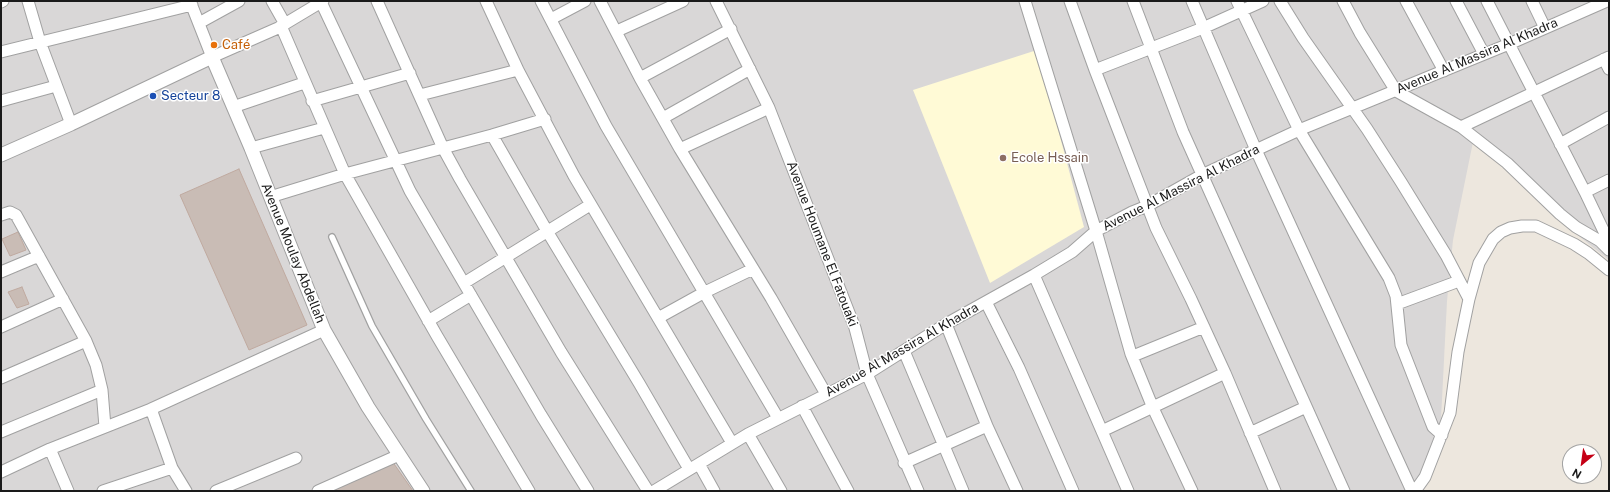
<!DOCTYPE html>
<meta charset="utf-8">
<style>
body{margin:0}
#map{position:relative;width:1610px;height:492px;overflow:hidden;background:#ede7de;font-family:"Public Sans",sans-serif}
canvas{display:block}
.frame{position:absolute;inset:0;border:2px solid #1a1a1a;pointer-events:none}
.north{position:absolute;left:1562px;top:444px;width:40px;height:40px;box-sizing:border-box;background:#fff;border:1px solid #a3a3a3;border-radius:50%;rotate:209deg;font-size:11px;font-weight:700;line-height:16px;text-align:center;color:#1a1a1a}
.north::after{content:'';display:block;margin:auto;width:14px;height:18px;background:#c50016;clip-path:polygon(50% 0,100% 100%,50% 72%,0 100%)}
</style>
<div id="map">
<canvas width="1610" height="492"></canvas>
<div class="frame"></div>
<div class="north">N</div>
</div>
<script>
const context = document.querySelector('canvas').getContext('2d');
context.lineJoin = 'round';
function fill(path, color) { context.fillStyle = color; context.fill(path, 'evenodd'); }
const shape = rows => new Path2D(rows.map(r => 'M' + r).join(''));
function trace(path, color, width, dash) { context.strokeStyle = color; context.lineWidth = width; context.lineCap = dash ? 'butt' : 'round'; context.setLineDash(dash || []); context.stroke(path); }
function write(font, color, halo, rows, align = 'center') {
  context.font = font + ' "Public Sans",sans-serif'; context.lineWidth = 3; context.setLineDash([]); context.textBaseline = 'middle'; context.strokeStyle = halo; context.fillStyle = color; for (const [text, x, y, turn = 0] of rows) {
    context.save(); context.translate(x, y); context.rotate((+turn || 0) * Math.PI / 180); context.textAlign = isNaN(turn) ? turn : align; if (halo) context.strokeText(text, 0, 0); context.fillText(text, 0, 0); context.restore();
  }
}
const residential = shape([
 [1,1,1609,1,1609,260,1570,229,1506,165,1473,142,1453,240,1447,301,1441,419,1420,486,1410,491,1,491]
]);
const education = shape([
 [1037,50,1084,227,990,283,913,90]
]);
const building = shape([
 [239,169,307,325,249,350,180,195,239,169],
 [18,232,26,250,10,256,2,239,18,232],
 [22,287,29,304,17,308,8,292,22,287],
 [392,461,413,491,330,491,392,461]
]);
const service = shape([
 [332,237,372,326,426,419,471,491]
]);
const minor = shape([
 [28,1,40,42,71,124],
 [190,1,212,57,278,28,323,1],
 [272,1,285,24],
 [377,1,443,148,460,179,561,352,648,491],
 [486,1,518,70,574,176,732,443],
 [541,1,606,126,778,418],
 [600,1,640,78,680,149,771,298,826,394],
 [716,1,769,108,855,328,867,374,918,491],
 [1025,1,1096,231,1131,354,1153,408,1192,491],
 [1070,1,1095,70,1156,228,1191,299,1225,373,1275,491],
 [1133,1,1183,132,1344,491],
 [1192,1,1256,150,1412,491],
 [1237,1,1299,130,1389,278,1396,296,1401,345,1431,422,1433,427,1442,435],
 [1280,1,1303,38,1367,129,1401,182,1446,255,1469,299],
 [1343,1,1360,33,1396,91,1461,127,1507,163,1560,214,1576,227,1600,241,1609,250],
 [1406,1,1444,71],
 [1456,1,1484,54],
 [1487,1,1585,192,1607,238],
 [1532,1,1545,28],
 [1,2,3,1],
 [321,2,410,191,541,415,588,491],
 [551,19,585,1],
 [199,23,239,1],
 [281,26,345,174,437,336,529,491],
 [617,31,683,1],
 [1,52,192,5],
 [1604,59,1609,69],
 [1095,70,1203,28,1263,1],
 [640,78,731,29],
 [420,95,518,70],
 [1,101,56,86],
 [312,101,410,73],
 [233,107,304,83],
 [663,118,750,69],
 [1461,127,1609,57],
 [492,135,547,231,639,383,689,469],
 [1560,144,1609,117],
 [251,148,324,128],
 [680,149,769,108],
 [1585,192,1609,180],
 [270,197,345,174,492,135,545,119],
 [1,215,10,212,16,215,86,341,96,365,102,390,105,427],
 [1,272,39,256],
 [1034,275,1128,491],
 [464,283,590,205],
 [986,302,1019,368,1073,491],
 [1397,304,1459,281],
 [658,318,705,292,753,269],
 [428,321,471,295],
 [946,324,987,426,1017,491],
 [1,327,63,299],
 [904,351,963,491],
 [1133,356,1204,327],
 [1,378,86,341],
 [802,406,848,491],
 [151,409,172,468,186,491],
 [1102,431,1225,373],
 [1,432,102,390],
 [1250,433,1306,407],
 [748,434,781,491],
 [50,449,68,491],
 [904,463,987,426],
 [699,464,714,491],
 [1,472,50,449,151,409,324,330],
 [103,491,172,468],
 [216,491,296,458],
 [318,491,399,455],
 [654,491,748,434,867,374,946,324,1034,275,1072,252,1096,231,1132,212,1147,206,1202,175,1299,130,1509,44,1607,1],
 [1415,491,1425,477,1450,413,1458,352,1469,299,1479,263,1493,239,1501,232,1510,228,1522,226,1536,226,1574,244,1588,253,1609,270]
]);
const tertiary = shape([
 [1,155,71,124,212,57,251,148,324,330,368,407,423,491]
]);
const markers = [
 [214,45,4,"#e8710a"],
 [153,96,4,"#1a4fb4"],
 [1003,158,4,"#8d6e63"]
];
const foodNames = [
 ["Café",222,45]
];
const streetNames = [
 ["Avenue Al Massira Al Khadra",1477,56,-23],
 ["Avenue Al Massira Al Khadra",1181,188,-27],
 ["Avenue Houmane El Fatouaki",822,244,69],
 ["Avenue Moulay Abdellah",293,253,68],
 ["Avenue Al Massira Al Khadra",902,350,-30]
];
const transitNames = [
 ["Secteur 8",161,96]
];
const educationNames = [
 ["Ecole Hssain",1011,158]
];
fill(residential, '#d9d7d7');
fill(education, '#fffad6');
fill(building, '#c9bcb5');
trace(building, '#c0aaa0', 1);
trace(service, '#a1a1a1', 8);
trace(minor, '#a1a1a1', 13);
trace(tertiary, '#a1a1a1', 15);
trace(service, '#fff', 5.5);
trace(minor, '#fff', 11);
trace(tertiary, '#fff', 13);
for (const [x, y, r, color] of markers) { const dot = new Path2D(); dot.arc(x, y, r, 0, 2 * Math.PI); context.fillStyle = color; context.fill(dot); trace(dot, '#fff', 1.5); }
write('13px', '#c56008', '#fff', foodNames, 'left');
write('13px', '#1a1a1a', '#fff', streetNames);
write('13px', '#164399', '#fff', transitNames, 'left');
write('13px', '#785e54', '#fff', educationNames, 'left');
</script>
